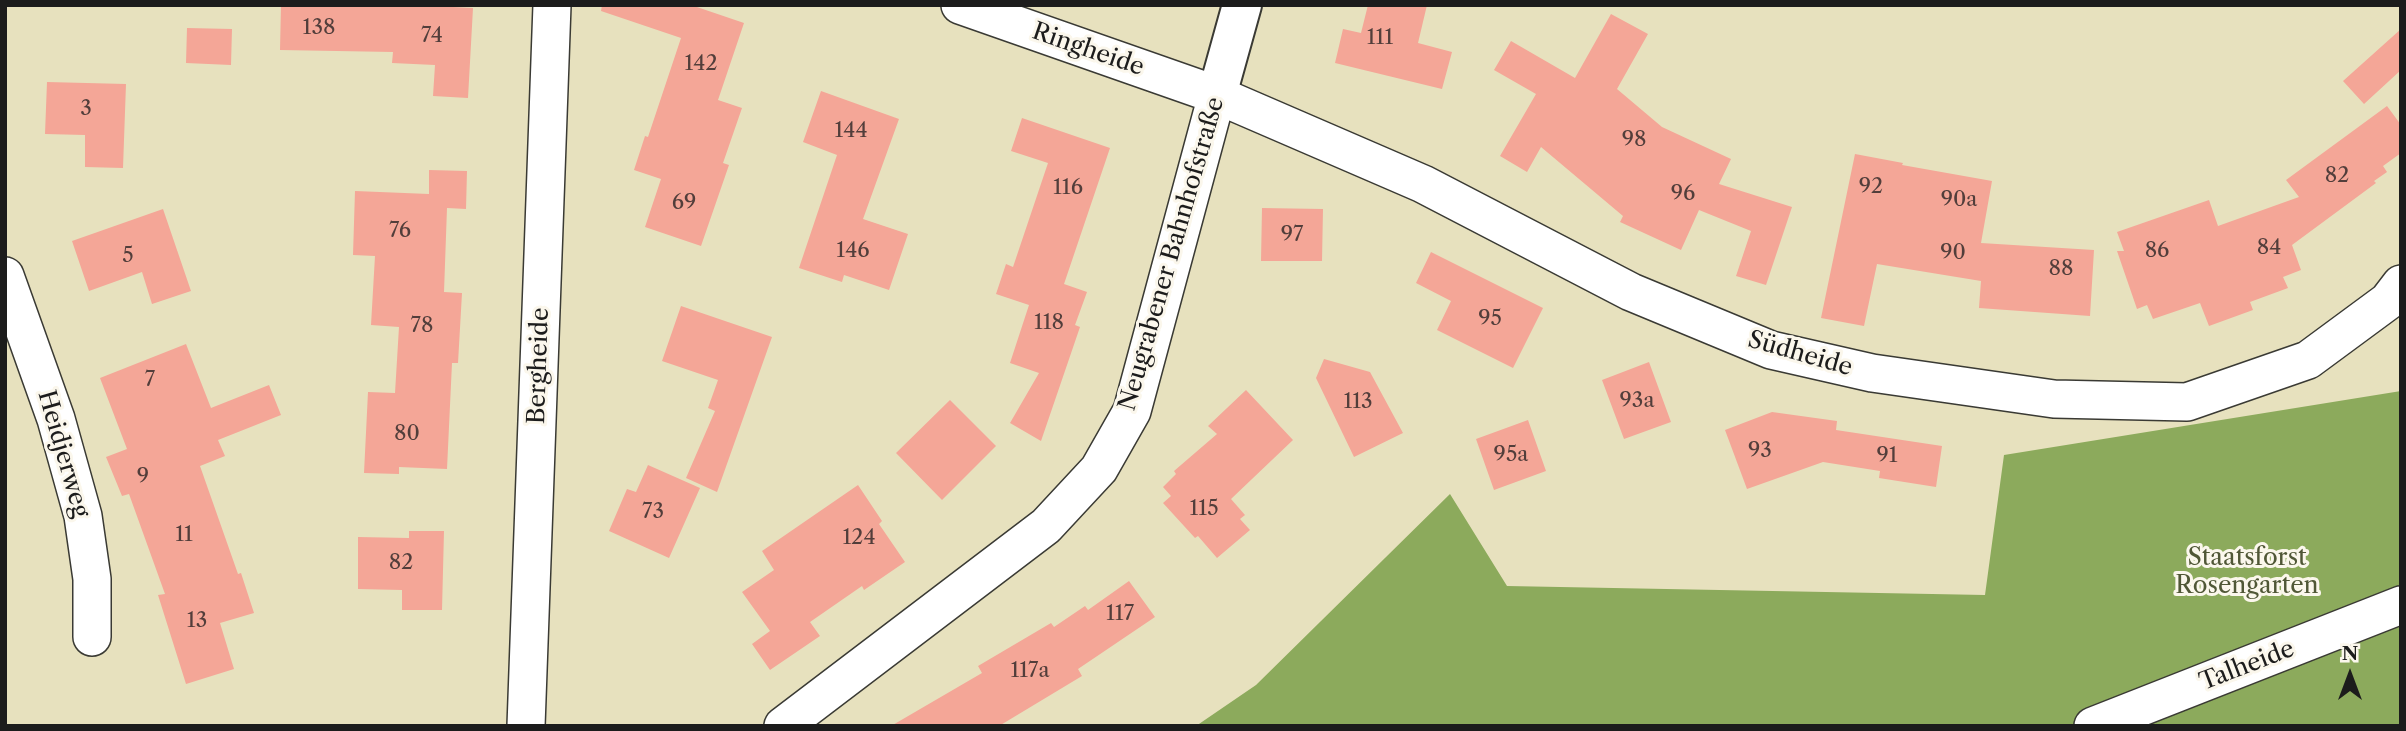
<!DOCTYPE html>
<meta charset="utf-8">
<style>
body{margin:0}
#map{position:relative;width:2406px;height:731px;overflow:hidden;background:#e7e1be;font-family:"Libre Caslon Text",serif}
canvas{display:block}
.frame{position:absolute;inset:0;border:7px solid #1c1c1c;pointer-events:none}
.north{position:absolute;left:2315px;top:640px;width:70px;height:70px;-webkit-text-stroke:5px #fbf7ec;paint-order:stroke;rotate:0deg;font-size:19px;font-weight:700;line-height:28px;text-align:center;color:#1c1c1c}
.north::after{content:'';display:block;margin:auto;width:24px;height:32px;background:#1c1c1c;clip-path:polygon(50% 0,100% 100%,50% 72%,0 100%)}
</style>
<div id="map">
<canvas width="2406" height="731"></canvas>
<div class="frame"></div>
<div class="north">N</div>
</div>
<script>
const context = document.querySelector('canvas').getContext('2d');
context.lineJoin = 'round';
function fill(path, color) { context.fillStyle = color; context.fill(path, 'evenodd'); }
const shape = rows => new Path2D(rows.map(r => 'M' + r).join(''));
function trace(path, color, width, dash) { context.strokeStyle = color; context.lineWidth = width; context.lineCap = dash ? 'butt' : 'round'; context.setLineDash(dash || []); context.stroke(path); }
function write(font, color, halo, rows, align = 'center') {
  context.font = font + ' "Libre Caslon Text",serif'; context.lineWidth = 6; context.setLineDash([]); context.textBaseline = 'middle'; context.strokeStyle = halo; context.fillStyle = color; for (const [text, x, y, turn = 0] of rows) {
    context.save(); context.translate(x, y); context.rotate((+turn || 0) * Math.PI / 180); context.textAlign = isNaN(turn) ? turn : align; if (halo) context.strokeText(text, 0, 0); context.fillText(text, 0, 0); context.restore();
  }
}
const forest = shape([
 [2401,391,2401,726,1196,726,1256,685,1450,494,1507,586,1985,595,2004,455]
]);
const building = shape([
 [281,5,414,5,473,8,468,98,433,96,435,65,392,63,393,52,280,50],
 [602,5,691,5,744,23,718,100,742,108,723,163,729,165,701,246,645,227,661,179,634,170,645,136,648,137,681,38,601,11],
 [1368,5,1427,5,1418,43,1452,52,1442,89,1335,63,1343,29,1361,33],
 [1611,14,1648,34,1617,89,1662,127,1731,159,1719,184,1792,207,1766,285,1736,276,1751,231,1699,210,1681,250,1620,222,1623,216,1541,147,1527,172,1500,156,1536,94,1494,70,1511,41,1575,78],
 [187,28,232,29,231,65,186,63],
 [2401,29,2401,70,2364,104,2343,81],
 [47,82,126,84,123,168,85,167,85,135,45,134],
 [821,91,899,119,863,219,908,234,889,290,844,275,842,282,799,268,837,155,803,142],
 [2387,106,2401,125,2401,153,2383,166,2387,172,2374,181,2376,183,2292,245,2301,270,2283,277,2288,288,2250,302,2253,310,2209,326,2200,303,2153,319,2147,305,2137,309,2117,251,2124,251,2117,232,2209,200,2218,226,2299,197,2286,180],
 [1022,118,1110,148,1064,284,1087,292,1075,325,1080,327,1041,441,1010,423,1039,373,1010,363,1029,305,996,294,1006,264,1013,267,1048,163,1011,151],
 [1855,154,1903,163,1902,165,1992,181,1981,243,2094,250,2090,316,1979,308,1981,281,1877,264,1864,326,1821,318],
 [429,170,467,171,466,209,447,208,444,292,462,293,458,363,452,363,447,469,399,467,399,474,364,473,368,392,395,393,399,327,371,325,375,256,353,255,355,191,429,194],
 [1262,208,1323,209,1322,261,1261,261],
 [163,209,191,291,152,304,142,272,89,291,72,241],
 [1431,252,1543,308,1513,368,1437,330,1451,301,1416,283],
 [681,306,772,337,717,492,686,478,715,411,708,408,718,380,662,361],
 [186,344,211,408,269,385,281,415,218,440,225,456,200,466,238,574,241,573,254,613,220,623,234,669,186,684,158,595,165,594,129,494,122,496,106,457,127,449,100,378],
 [1324,359,1370,372,1403,433,1354,457,1316,378],
 [1649,362,1671,422,1624,439,1602,380],
 [1246,390,1293,440,1231,499,1245,515,1240,519,1250,530,1217,558,1198,536,1195,538,1163,503,1171,496,1163,487,1176,474,1174,471,1217,434,1208,426],
 [950,400,996,446,942,500,896,453],
 [1772,412,1837,421,1836,430,1942,446,1936,487,1879,478,1880,471,1823,462,1747,489,1725,430],
 [1528,420,1546,471,1494,490,1476,439],
 [648,465,700,488,669,558,609,531,627,489,636,492],
 [858,485,882,521,879,524,905,562,864,590,862,586,810,622,820,636,770,670,752,644,770,631,742,592,774,570,762,551],
 [409,531,444,531,442,610,402,610,402,590,358,589,358,537,409,538],
 [1129,581,1155,617,1078,669,1082,676,999,726,891,726,982,673,978,666,1051,623,1054,627,1085,606,1088,610]
]);
const minor = shape([
 [960,5,1217,95,1423,184,1631,292,1771,350,1872,373,2054,399,2187,402,2308,360,2388,301,2401,284],
 [5,276,56,419,83,516,92,579,92,637],
 [526,726,552,5],
 [783,726,1046,526,1099,469,1132,411,1217,95],
 [2093,726,2401,605]
]);
const tertiary = shape([
 [1217,95,1242,5]
]);
const numberNames = [
 ["138",319,28],
 ["74",432,36],
 ["111",1380,38],
 ["142",701,64],
 ["3",86,109],
 ["144",851,131],
 ["98",1634,140],
 ["82",2337,176],
 ["92",1871,187],
 ["116",1068,188],
 ["96",1683,194],
 ["90a",1959,200],
 ["69",684,203],
 ["76",400,231],
 ["97",1292,235],
 ["84",2269,248],
 ["146",853,251],
 ["86",2157,251],
 ["90",1953,253],
 ["5",128,256],
 ["88",2061,269],
 ["95",1490,319],
 ["118",1049,323],
 ["78",422,326],
 ["7",150,380],
 ["93a",1637,401],
 ["113",1358,402],
 ["80",407,434],
 ["93",1760,451],
 ["95a",1511,455],
 ["91",1887,456],
 ["9",143,477],
 ["115",1204,509],
 ["73",653,512],
 ["11",184,535],
 ["124",859,538],
 ["82",401,563],
 ["117",1120,614],
 ["13",197,621],
 ["117a",1030,671]
];
const streetNames = [
 ["Ringheide",1088,50,19],
 ["Neugrabener Bahnhofstraße",1172,254,-74],
 ["Südheide",1800,354,16],
 ["Bergheide",539,366,-88],
 ["Heidjerweg",63,454,74],
 ["Talheide",2247,666,-21]
];
const parkNames = [
 ["Staatsforst",2247,558],
 ["Rosengarten",2247,586]
];
fill(forest, '#8caa5c');
fill(building, '#f4a697');
trace(minor, '#3a3a34', 40);
trace(tertiary, '#3a3a34', 42);
trace(minor, '#fff', 37);
trace(tertiary, '#fff', 38);
write('21px', '#523e3b', null, numberNames);
write('24px', '#1c1c1c', '#fbf7ec', streetNames);
write('24px', '#505736', '#fbf7ec', parkNames);
</script>
